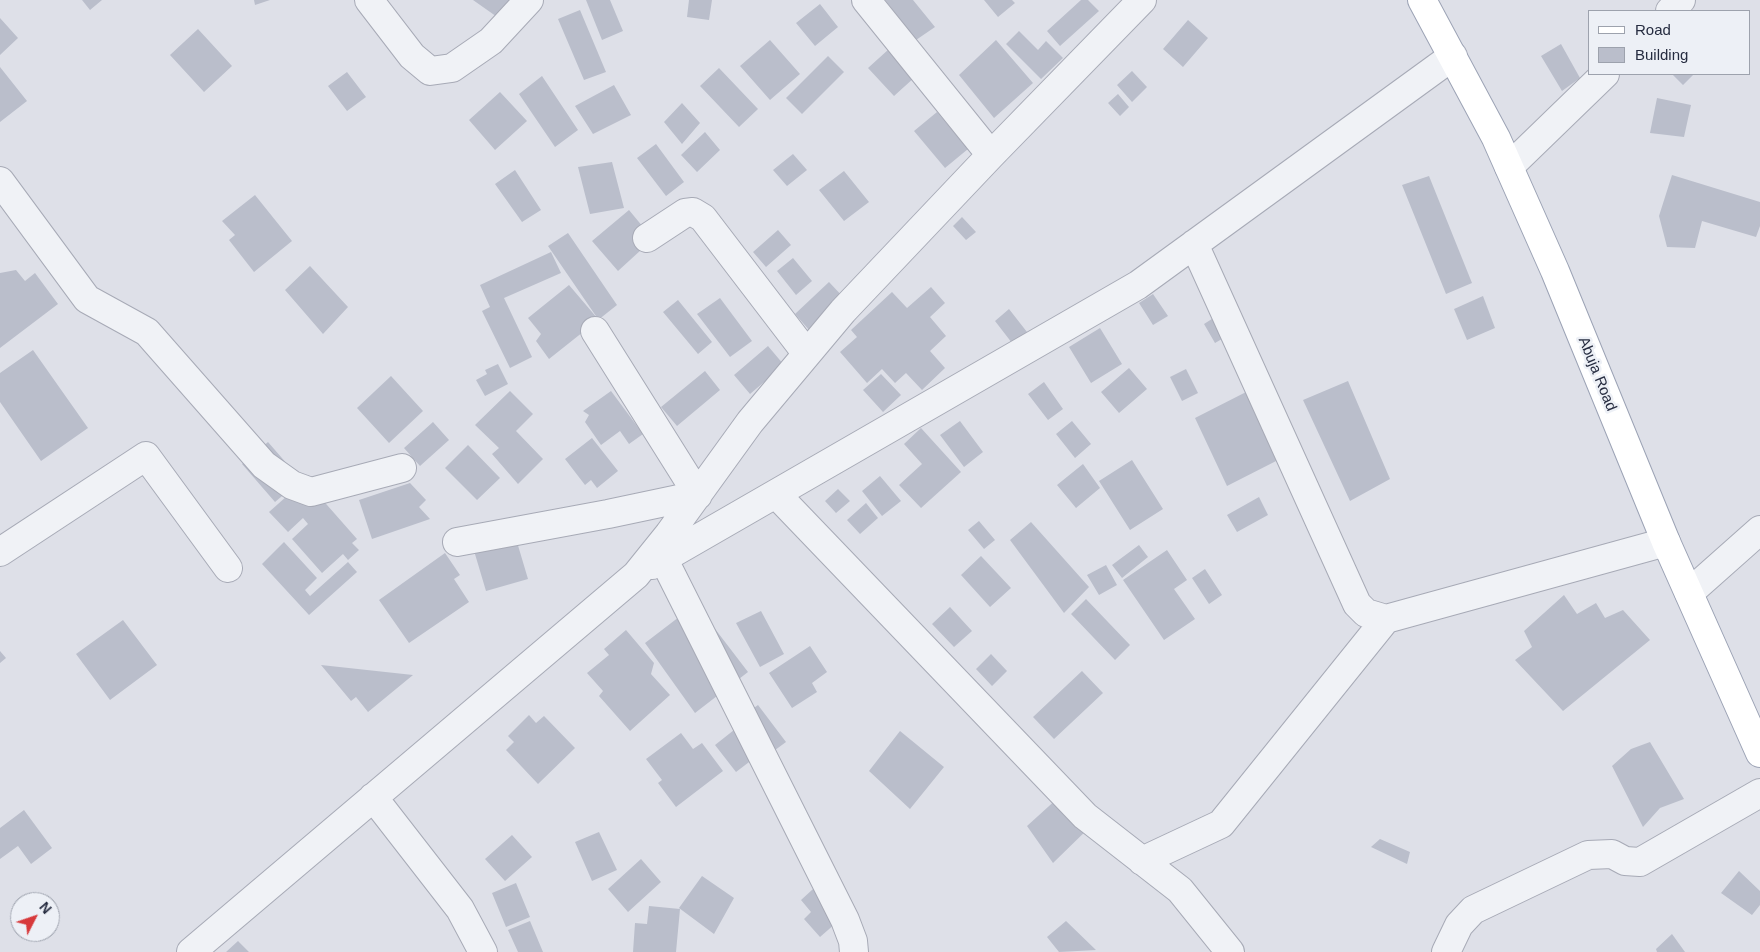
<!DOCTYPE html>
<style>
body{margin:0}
#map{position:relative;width:1760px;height:952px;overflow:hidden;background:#dee0e8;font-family:Helvetica,sans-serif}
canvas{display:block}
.legend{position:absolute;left:1588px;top:10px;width:162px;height:65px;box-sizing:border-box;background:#edf0f6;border:1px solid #9da2ad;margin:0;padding:6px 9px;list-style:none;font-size:15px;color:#262c40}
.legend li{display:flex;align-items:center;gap:10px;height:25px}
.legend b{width:25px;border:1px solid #9da2ad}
.north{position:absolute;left:10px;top:892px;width:50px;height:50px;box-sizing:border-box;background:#edf0f6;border:1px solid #9da2ad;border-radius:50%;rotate:49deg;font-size:14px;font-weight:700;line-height:20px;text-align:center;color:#262c40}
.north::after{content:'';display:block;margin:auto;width:18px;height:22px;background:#d7393b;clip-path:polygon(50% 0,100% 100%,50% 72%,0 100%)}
</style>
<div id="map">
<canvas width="1760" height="952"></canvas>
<ul class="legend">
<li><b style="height:6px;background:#fff"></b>Road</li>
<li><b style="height:14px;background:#babecb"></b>Building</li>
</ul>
<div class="north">N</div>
</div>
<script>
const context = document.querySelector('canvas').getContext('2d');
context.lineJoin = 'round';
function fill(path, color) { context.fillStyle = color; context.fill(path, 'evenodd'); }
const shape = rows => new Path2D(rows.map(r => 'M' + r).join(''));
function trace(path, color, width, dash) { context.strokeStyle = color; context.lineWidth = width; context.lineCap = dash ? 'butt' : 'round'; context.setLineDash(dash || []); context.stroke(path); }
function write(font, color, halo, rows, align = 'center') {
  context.font = font + ' Helvetica,sans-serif'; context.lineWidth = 5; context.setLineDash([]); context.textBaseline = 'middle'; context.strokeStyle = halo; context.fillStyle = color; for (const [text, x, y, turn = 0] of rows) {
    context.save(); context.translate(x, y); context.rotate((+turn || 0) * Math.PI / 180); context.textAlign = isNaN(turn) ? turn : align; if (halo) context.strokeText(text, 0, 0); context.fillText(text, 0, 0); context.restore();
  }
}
const building = shape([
 [82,0,102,0,90,10],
 [254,0,270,0,255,5],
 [473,0,514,0,500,19],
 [586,0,610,0,623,31,602,40],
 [689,0,712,0,709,20,687,17],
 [885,0,913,0,935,27,916,40],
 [984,0,1012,0,1015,3,998,17],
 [1081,0,1088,0,1099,11,1060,46,1047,31],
 [820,4,838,27,815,46,796,23],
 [580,10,606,72,584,80,558,19],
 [0,18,18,38,0,55],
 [1188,20,1208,38,1183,67,1163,49],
 [198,29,232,66,204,92,170,55],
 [1019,31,1038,50,1046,41,1063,58,1041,79,1006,44],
 [770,40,800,74,770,100,740,66],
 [996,40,1033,83,994,118,959,75],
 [1561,44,1580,78,1562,91,1541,56],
 [889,49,915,77,894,96,868,68],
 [828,56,844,72,802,114,786,98],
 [0,67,27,101,0,122],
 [719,68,758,109,739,127,700,86],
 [1132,71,1147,87,1132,102,1117,85],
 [347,72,366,97,347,111,328,86],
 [1672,74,1694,74,1683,85],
 [542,76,578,130,555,147,519,94],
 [614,85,631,115,593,134,575,106],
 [500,92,527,121,495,150,469,120],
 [1118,94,1129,107,1120,116,1108,103],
 [1657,98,1691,105,1684,137,1650,133],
 [682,103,700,123,682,144,664,122],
 [937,112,968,149,945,168,914,131],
 [705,132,720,150,697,172,681,155],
 [656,144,684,182,666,196,637,158],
 [793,154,807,170,787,186,773,170],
 [612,162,624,208,590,214,578,167],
 [515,170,541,210,522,222,495,184],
 [844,171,869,202,844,221,819,190],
 [1672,175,1760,202,1760,226,1756,237,1702,221,1695,248,1667,247,1659,216],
 [1429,176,1472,283,1446,294,1402,185],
 [255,195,292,241,254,272,229,240,235,235,222,221],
 [629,210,653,239,618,271,592,241],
 [962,217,976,232,966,240,953,226],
 [778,230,791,245,766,267,753,252],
 [568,233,617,305,549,359,536,341,541,334,528,318,569,285,598,319,548,246],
 [551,252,561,273,504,298,532,357,510,368,482,311,490,307,480,285],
 [793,258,812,281,796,295,777,271],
 [310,266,348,307,323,334,285,290],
 [16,270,25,281,35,273,58,304,0,348,0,273],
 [829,282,845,299,810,331,795,314],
 [931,287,945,303,930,317,946,336,930,351,945,368,922,390,906,373,895,383,882,369,867,383,840,352,857,337,851,330,892,292,907,308],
 [1153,294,1168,316,1153,325,1139,303],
 [1483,296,1495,328,1467,340,1454,309],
 [720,298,752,341,730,357,697,314],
 [678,300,712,342,698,354,663,312],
 [1009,309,1027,332,1012,343,995,321],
 [1215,317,1227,336,1215,343,1204,324],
 [1100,328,1122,364,1091,383,1069,347],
 [768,346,784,365,750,394,734,375],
 [33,350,88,428,41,461,0,402,0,373],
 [498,364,508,384,485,396,476,380,487,374,485,370],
 [1129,368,1147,389,1119,413,1101,392],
 [1186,369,1198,393,1182,401,1170,377],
 [705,371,720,390,677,426,661,407],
 [881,374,901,395,883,412,863,390],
 [391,376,423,411,389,443,357,408],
 [1348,381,1390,479,1350,501,1303,400],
 [1044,382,1063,409,1048,420,1028,394],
 [1250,390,1282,458,1227,486,1195,418],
 [510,391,533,414,516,431,543,459,518,484,492,454,499,448,475,425],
 [611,391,643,434,629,444,620,431,601,445,585,422,589,415,583,411],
 [960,421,983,452,964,467,940,435],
 [1072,421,1091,444,1075,458,1056,434],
 [433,422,449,440,420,466,404,448],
 [921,428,961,472,921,508,899,485,922,464,904,444],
 [592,438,618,471,597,488,591,480,585,485,565,459],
 [268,442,301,480,275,502,242,464],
 [468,445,500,478,477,500,445,468],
 [1132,460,1163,509,1130,530,1099,481],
 [1083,464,1100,488,1076,508,1057,485],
 [880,476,901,501,882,516,862,491],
 [305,480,357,539,352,543,359,550,348,560,343,554,322,573,292,539,308,524,303,518,288,532,269,512],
 [410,483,426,500,419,507,430,519,372,539,359,500],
 [838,489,850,501,836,513,825,501],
 [1259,497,1268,515,1237,532,1227,515],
 [866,503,878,518,860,534,847,520],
 [979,521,995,540,984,549,968,530],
 [1031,522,1089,587,1064,613,1010,540],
 [514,532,528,579,486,591,472,544],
 [284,542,317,578,305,590,310,596,348,562,357,572,309,615,262,564],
 [1139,545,1148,557,1122,578,1112,565],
 [1167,550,1187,580,1174,589,1195,619,1164,640,1123,580],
 [445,553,460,575,454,579,469,602,409,643,379,600],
 [981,556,1011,588,990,607,961,575],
 [1106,565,1117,585,1099,595,1087,575],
 [1205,569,1222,595,1209,604,1192,578],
 [1564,595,1577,614,1596,603,1605,618,1623,610,1650,640,1563,711,1515,660,1532,647,1524,631],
 [1086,599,1130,645,1115,660,1071,614],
 [696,604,748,672,695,713,645,643],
 [950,607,972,631,954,647,932,624],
 [761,611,784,654,760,667,736,623],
 [123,620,157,665,110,700,76,654],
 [626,630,654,663,651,674,670,695,630,731,599,696,603,691,587,673,609,655,604,649],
 [810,646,827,672,812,683,817,692,792,708,769,673],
 [0,651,6,658,0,663],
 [991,654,1007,671,992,686,976,669],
 [321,665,413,675,368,712,356,697,351,701],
 [1082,671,1103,693,1054,739,1033,717],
 [758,705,786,742,767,756,757,756,736,772,715,745,734,730,731,725],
 [529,715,536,723,544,716,575,748,538,784,506,750,514,742,508,736],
 [900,731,944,767,910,809,869,771],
 [681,733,693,749,702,743,723,771,676,807,658,783,662,780,646,759],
 [1650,742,1684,799,1660,808,1643,827,1612,766,1631,749],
 [1059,797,1094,823,1053,863,1027,826],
 [24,810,52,848,31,864,18,846,0,859,0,828],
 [599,832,617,870,592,881,575,842],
 [512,835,532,857,505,881,485,859],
 [1380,839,1410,852,1407,864,1371,847],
 [641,859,661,882,628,912,608,889],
 [1739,871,1760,891,1760,905,1752,915,1721,893],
 [702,876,734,898,714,934,679,908],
 [824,879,852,909,820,937,804,919,811,912,801,900],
 [516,883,530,917,506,927,492,893],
 [649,906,680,909,676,952,633,952,635,923,647,924],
 [530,921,543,952,518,952,508,930],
 [1066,921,1096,950,1059,952,1047,937],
 [1672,934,1685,952,1657,952,1656,949],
 [238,941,249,952,226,952]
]);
const minor = shape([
 [369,0,412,56,430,71,452,68,491,41,529,0],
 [866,0,991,155],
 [1670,11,1681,0],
 [1509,167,1605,74],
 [0,181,87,299,147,332,264,465,292,485,311,492,402,468],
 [647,238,685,213,693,212,703,218,807,354],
 [1194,244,1357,604,1366,613,1386,619,1666,542],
 [776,494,1085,816,1180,890,1230,952],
 [457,542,608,514,698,495,595,331],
 [0,552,146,456,228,568],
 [663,558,845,920,853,941,854,952],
 [652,565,1138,285,1453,56],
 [1689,593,1760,530],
 [373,797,460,909,483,952],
 [1142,861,1221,824,1386,619],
 [191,952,636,575,669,534,750,422,843,311,991,155,1142,0],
 [1446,952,1459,925,1473,910,1588,855,1612,854,1625,861,1640,862,1760,793]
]);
const major = shape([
 [1422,0,1496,138,1555,271,1666,542,1760,753]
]);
const streetNames = [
 ["Abuja Road",1597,374,68]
];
fill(building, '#babecb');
trace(minor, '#a7aab6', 30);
trace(major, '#9ca3b5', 30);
trace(minor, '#f0f2f6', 28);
trace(major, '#fff', 28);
write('15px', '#262c40', '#edf0f6', streetNames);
</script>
